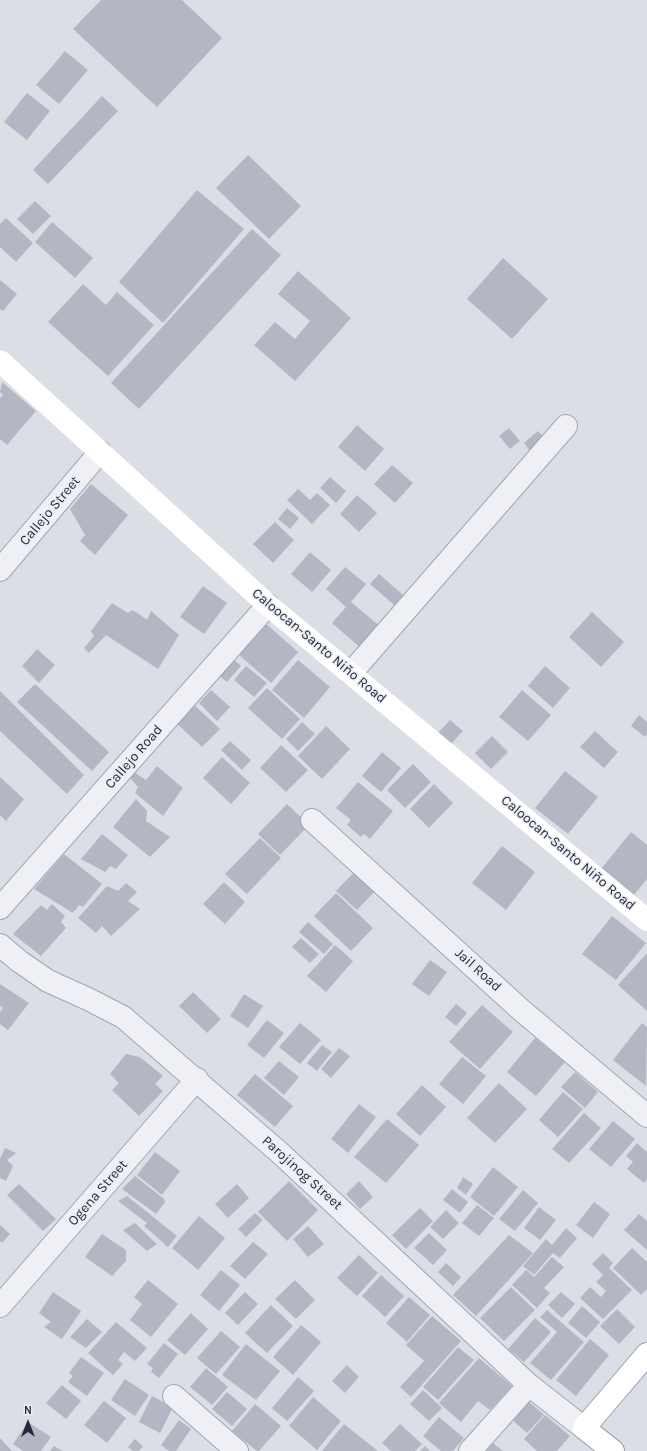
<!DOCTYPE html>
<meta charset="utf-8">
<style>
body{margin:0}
#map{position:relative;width:647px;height:1451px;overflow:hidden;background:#dcdee6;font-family:Karla,sans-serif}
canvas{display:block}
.north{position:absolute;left:8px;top:1403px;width:40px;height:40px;-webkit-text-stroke:3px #ebedf4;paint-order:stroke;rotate:0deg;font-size:11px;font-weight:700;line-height:16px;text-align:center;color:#262b3c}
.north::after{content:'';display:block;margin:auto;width:14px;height:18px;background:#262b3c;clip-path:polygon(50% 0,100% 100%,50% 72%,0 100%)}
</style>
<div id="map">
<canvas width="647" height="1451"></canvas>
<div class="north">N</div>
</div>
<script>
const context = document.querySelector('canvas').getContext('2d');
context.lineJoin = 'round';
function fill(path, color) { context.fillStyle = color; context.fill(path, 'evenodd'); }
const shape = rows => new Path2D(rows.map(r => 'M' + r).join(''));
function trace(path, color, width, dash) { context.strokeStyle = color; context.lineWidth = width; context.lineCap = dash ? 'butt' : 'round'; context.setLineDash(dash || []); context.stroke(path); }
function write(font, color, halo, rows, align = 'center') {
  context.font = font + ' Karla,sans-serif'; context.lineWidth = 3; context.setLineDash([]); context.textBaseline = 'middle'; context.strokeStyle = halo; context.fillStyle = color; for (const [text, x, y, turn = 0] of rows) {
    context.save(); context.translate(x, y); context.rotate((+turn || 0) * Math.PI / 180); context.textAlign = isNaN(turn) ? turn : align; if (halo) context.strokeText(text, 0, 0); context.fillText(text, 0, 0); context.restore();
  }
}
const building = shape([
 [101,0,182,0,222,38,157,107,73,29],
 [65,51,88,70,59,104,36,85],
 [27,93,50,111,27,140,4,122],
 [102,96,118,111,48,184,33,170],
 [248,155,301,206,269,239,216,188],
 [197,190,244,229,163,323,119,282],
 [35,201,51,216,33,234,17,219],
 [6,218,33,243,16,262,0,247,0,224],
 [52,222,93,258,75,278,35,242],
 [252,229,281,255,139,409,111,383],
 [503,258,548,299,512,339,467,299],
 [298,271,351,318,295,381,254,345,275,322,295,339,310,321,278,294],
 [0,280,17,294,3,311,0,309],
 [83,284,106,305,117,292,154,325,108,376,48,322],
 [2,382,36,411,7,445,0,439,0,398,3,395,0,392],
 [357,425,384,449,365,471,338,447],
 [509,428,520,441,510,449,499,436],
 [538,431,549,443,534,456,524,443],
 [392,465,413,483,395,503,374,484],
 [330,477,346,491,336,503,320,488],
 [91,484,128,515,95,555,80,541,85,535,70,509],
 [298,489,310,500,317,493,330,505,312,524,287,500],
 [357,495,377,513,359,532,340,514],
 [287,508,299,518,290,529,278,519],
 [275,522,294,540,273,563,253,544],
 [310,552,331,570,312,592,291,574],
 [345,567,366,584,351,602,382,628,363,650,332,623,346,607,326,589],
 [379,574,410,601,401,611,370,584],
 [203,586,227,603,204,634,180,617],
 [112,603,128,613,133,610,147,620,151,611,179,635,158,669,106,635,89,653,84,648,94,636,91,631],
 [592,612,624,642,601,667,569,637],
 [264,622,298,652,271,683,237,653],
 [37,649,55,665,39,683,22,666],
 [231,657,241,666,227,682,217,674],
 [298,660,330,687,304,718,272,690],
 [246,666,267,683,254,697,234,680],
 [545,666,570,688,553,708,528,686],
 [35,684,109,752,92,771,17,702],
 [267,688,300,719,282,739,248,708],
 [211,690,230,707,217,721,199,703],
 [522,690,551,715,528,741,499,717],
 [0,691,84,775,67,794,0,731],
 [192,703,220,729,202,747,174,721],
 [639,715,647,722,647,734,645,737,631,726],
 [450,720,463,731,448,747,437,734],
 [302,722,315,734,298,751,286,739],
 [326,726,350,749,322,779,298,756],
 [595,731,618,752,604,768,580,747],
 [492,736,508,752,491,769,475,753],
 [230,741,251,760,242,770,221,750],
 [281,745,308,770,286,792,260,768],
 [382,752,401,768,381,792,362,776],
 [222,757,250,783,231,804,203,778],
 [413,764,431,782,405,808,387,790],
 [157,766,183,788,163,816,135,793,138,787,130,778,134,772,146,780],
 [565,771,598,797,568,834,535,808],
 [0,777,24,799,6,821,0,815],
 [358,782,393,811,370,839,364,834,361,837,347,825,351,820,336,808],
 [434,784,453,803,429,828,410,809],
 [136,799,147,811,146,821,170,837,150,857,113,827],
 [287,804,309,825,280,855,258,834],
 [631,832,647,845,647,879,634,895,601,869],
 [102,834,128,855,116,869,110,866,105,872,81,859],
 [260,838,281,858,247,894,225,874],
 [502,846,535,872,506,910,472,883],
 [64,854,102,884,83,907,79,905,73,913,34,889],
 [357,869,377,889,357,910,336,891],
 [224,882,245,902,225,924,203,904],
 [126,883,137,892,128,901,140,909,111,936,102,926,96,933,78,918,107,886,118,891],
 [336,893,373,928,351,951,314,916],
 [52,904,65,916,61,922,66,928,41,956,13,934,41,905,47,910],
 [612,916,646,943,616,980,582,954],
 [308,922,333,944,324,954,299,932],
 [301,938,319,954,310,963,292,947],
 [335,945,353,961,326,992,307,976],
 [647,953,647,1011,618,985],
 [430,960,447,972,429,996,412,984],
 [0,984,29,1003,8,1030,0,1024,0,1012,3,1008,0,1006],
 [193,992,221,1019,207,1033,179,1006],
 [244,994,263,1006,248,1028,230,1016],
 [456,1004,467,1013,456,1026,445,1017],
 [482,1005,513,1032,480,1069,449,1042],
 [267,1020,284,1033,264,1058,247,1045],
 [300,1023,321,1040,300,1064,279,1047],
 [642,1023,647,1027,646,1086,613,1060],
 [535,1038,565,1062,536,1096,507,1072],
 [322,1045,332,1052,317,1071,307,1063],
 [339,1048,350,1056,331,1078,321,1069],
 [126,1054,140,1057,163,1076,155,1084,163,1091,139,1116,112,1090,119,1083,110,1074],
 [462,1057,486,1076,463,1104,439,1084],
 [279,1061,299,1077,284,1095,264,1078],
 [575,1072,598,1092,585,1108,561,1087],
 [255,1074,293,1106,275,1127,237,1095],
 [499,1083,527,1109,495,1143,467,1118],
 [422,1085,446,1107,420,1136,396,1114],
 [563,1092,583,1109,558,1137,539,1120],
 [359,1104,376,1117,348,1153,331,1139],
 [584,1113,601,1128,569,1163,552,1149],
 [387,1119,419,1145,386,1183,354,1157],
 [613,1121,635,1139,611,1167,589,1149],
 [637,1143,647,1152,647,1179,644,1183,627,1169,633,1162,626,1156],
 [5,1148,16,1153,7,1160,13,1166,6,1181,0,1178,0,1159],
 [155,1152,180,1171,162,1195,137,1175],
 [493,1167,518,1187,494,1216,470,1197],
 [135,1176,164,1199,165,1202,156,1214,122,1189],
 [463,1177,473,1184,466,1195,457,1188],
 [289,1181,318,1210,287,1241,258,1212],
 [359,1181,373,1197,360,1209,346,1194],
 [19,1184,56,1219,43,1231,7,1195],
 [237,1184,249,1198,228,1218,215,1204],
 [452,1189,468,1202,460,1213,443,1200],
 [523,1190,538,1203,515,1231,499,1219],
 [127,1196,177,1236,168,1247,144,1226,147,1223,118,1201],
 [594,1202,610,1214,593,1238,576,1225],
 [477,1205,494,1218,479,1236,462,1223],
 [539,1207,556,1220,540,1240,524,1228],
 [420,1208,433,1221,406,1249,392,1235],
 [446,1210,459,1223,443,1239,430,1227],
 [255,1213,263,1220,246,1237,238,1229],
 [639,1214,647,1221,647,1250,624,1230],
 [199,1216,225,1238,198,1270,172,1248],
 [135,1223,157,1244,147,1251,123,1230],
 [0,1225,10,1234,2,1243,0,1241],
 [308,1226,324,1244,308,1257,293,1239],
 [566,1228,577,1238,560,1258,553,1253,534,1275,523,1266,546,1239,552,1245],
 [429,1233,447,1250,433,1265,414,1248],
 [102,1234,126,1250,126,1261,112,1276,85,1257],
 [509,1235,533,1253,476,1316,453,1295],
 [253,1242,268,1254,245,1279,230,1266],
 [632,1248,647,1262,647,1289,641,1295,613,1268],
 [603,1253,613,1263,609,1268,632,1290,603,1319,580,1298,590,1287,601,1297,606,1291,596,1282,603,1275,592,1264],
 [359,1255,378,1273,357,1296,337,1278],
 [552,1257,564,1267,544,1288,550,1293,537,1308,512,1285,526,1270,534,1277],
 [446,1263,461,1277,453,1286,438,1272],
 [221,1270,240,1285,219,1311,200,1295],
 [381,1275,404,1296,385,1317,362,1296],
 [148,1280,178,1304,151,1337,130,1320,142,1304,134,1297],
 [295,1280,315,1300,296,1319,275,1299],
 [511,1287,535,1310,504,1341,480,1318],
 [53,1292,81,1311,62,1339,44,1327,51,1322,39,1313],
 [245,1292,258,1304,238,1325,225,1313],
 [561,1292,575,1304,562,1318,548,1305],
 [409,1297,430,1315,407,1342,386,1323],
 [271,1305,293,1326,267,1353,245,1333],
 [582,1306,600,1322,586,1338,568,1323],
 [617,1309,635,1327,619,1344,600,1326],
 [547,1310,584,1342,551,1380,530,1363,557,1332,540,1317],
 [191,1313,208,1329,185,1355,167,1340],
 [432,1316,461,1341,411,1397,400,1387,424,1361,406,1345],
 [535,1318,551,1332,524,1362,508,1349],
 [87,1319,102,1332,86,1348,70,1337],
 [116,1322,147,1348,135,1361,124,1352,118,1360,123,1364,113,1375,88,1353],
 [301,1325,321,1342,293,1375,273,1357],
 [221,1331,240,1347,216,1374,197,1358],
 [590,1339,609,1355,576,1396,556,1380],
 [164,1343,178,1354,159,1378,151,1372,153,1368,147,1364],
 [246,1344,280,1371,256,1400,222,1375],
 [458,1347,474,1360,438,1400,423,1387],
 [81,1357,104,1373,87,1396,68,1382,73,1376,69,1373],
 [479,1358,512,1386,490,1410,478,1401,461,1422,439,1403],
 [347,1365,359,1377,345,1393,332,1381],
 [206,1368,228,1387,212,1405,190,1387],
 [298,1377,314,1391,287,1421,272,1408],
 [125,1379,149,1395,135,1416,111,1400],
 [62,1385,81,1401,66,1419,46,1403],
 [423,1390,442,1408,429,1421,410,1404],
 [227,1392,247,1409,232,1426,212,1409],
 [152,1396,173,1407,160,1433,139,1422],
 [313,1397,341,1421,317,1450,289,1426],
 [527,1400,544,1415,527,1433,510,1418],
 [104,1401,126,1418,107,1443,84,1425],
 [255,1404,281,1426,259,1451,257,1451,232,1431],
 [545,1415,570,1436,557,1451,537,1451,524,1439],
 [439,1417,464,1438,453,1451,441,1451,423,1436],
 [179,1420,191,1429,176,1451,169,1451,161,1445],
 [28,1422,51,1437,41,1451,23,1451,13,1444],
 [344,1424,378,1451,322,1451],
 [400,1424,422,1444,415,1451,391,1451,382,1443],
 [0,1438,12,1451,0,1451],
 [135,1439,143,1446,139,1451,133,1451,128,1447],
 [493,1443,503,1451,486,1451],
 [54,1446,63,1451,50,1451],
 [425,1446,430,1451,420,1451]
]);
const street = shape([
 [0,570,100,452],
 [351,673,566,426],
 [312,820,520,1009,647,1116],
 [0,908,268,605],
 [0,945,19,961,48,981,88,999,123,1017,280,1153,529,1385,584,1428],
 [0,1306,197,1079],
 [174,1396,237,1451],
 [470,1451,529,1385]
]);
const secondary = shape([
 [0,361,268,605,647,920]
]);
const primary = shape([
 [613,1451,584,1428,647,1354]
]);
const streetNames = [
 ["Callejo Street",50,511,-50],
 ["Caloocan-Santo Niño Road",319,646,40],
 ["Callejo Road",134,757,-49],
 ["Caloocan-Santo Niño Road",568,853,40],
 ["Jail Road",478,970,42],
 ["Parojinog Street",302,1173,42],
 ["Ogena Street",98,1193,-49]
];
fill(building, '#b3b7c3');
trace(street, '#a2a5b0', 24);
trace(primary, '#9ba1b2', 24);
trace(street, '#eef0f5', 22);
trace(secondary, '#fff', 22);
trace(primary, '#fff', 22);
write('14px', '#262b3c', '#ebedf4', streetNames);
</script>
